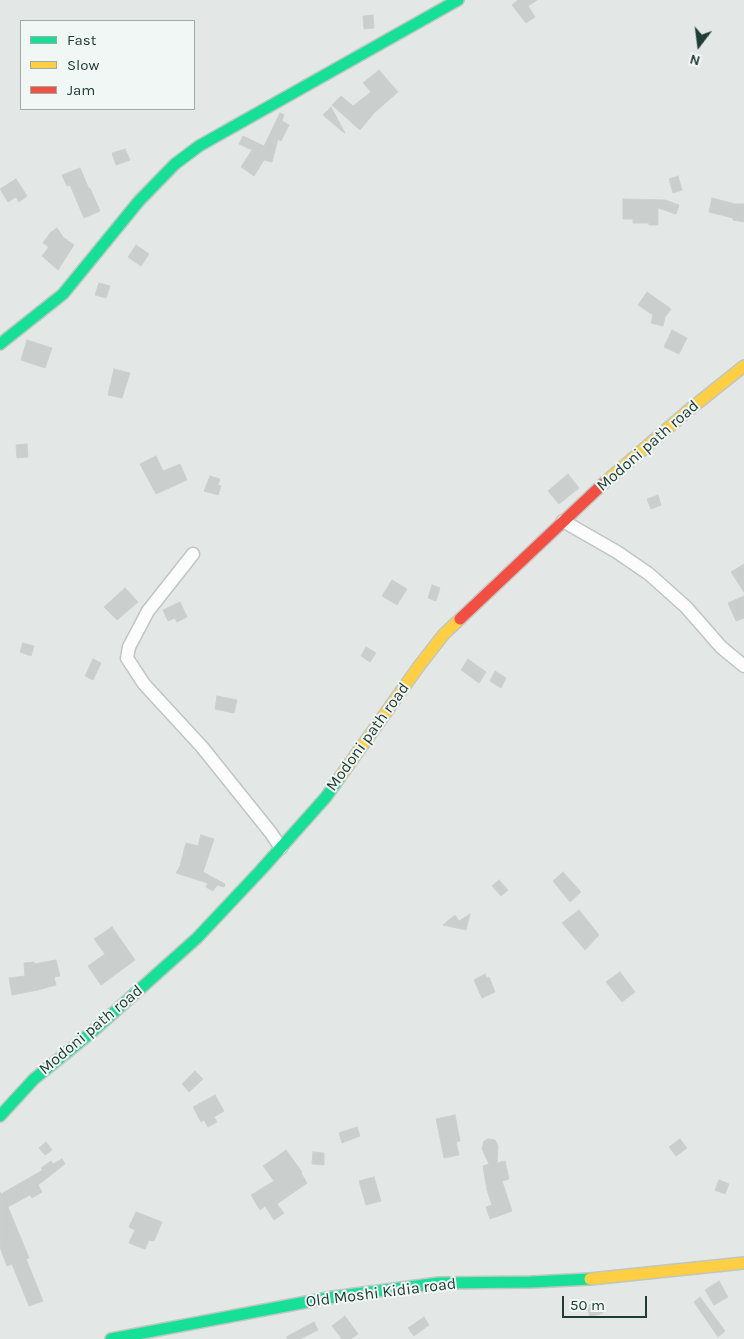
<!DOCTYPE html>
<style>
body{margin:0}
#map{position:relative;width:744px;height:1339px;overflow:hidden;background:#e3e8e6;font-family:Karla,sans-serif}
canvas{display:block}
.legend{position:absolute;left:20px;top:20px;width:175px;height:90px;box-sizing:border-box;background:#f0f7f4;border:1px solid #9daca8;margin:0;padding:6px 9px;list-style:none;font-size:15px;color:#213b35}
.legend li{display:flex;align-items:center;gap:10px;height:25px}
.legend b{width:25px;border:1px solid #9daca8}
.north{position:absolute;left:674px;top:20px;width:50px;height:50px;-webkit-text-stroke:4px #f0f7f4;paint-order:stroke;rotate:195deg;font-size:14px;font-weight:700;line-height:20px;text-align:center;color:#213b35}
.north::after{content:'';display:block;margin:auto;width:18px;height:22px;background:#213b35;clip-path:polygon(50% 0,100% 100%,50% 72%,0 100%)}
.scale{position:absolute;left:562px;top:1296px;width:85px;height:22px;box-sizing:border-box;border:2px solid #213b35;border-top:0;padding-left:6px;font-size:15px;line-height:18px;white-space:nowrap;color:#213b35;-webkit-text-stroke:4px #f0f7f4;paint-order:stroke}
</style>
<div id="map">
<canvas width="744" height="1339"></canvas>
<ul class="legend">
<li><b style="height:6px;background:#16e098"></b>Fast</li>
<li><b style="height:6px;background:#ffcf43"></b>Slow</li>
<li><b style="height:6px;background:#f24e42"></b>Jam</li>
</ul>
<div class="north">N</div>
<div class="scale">50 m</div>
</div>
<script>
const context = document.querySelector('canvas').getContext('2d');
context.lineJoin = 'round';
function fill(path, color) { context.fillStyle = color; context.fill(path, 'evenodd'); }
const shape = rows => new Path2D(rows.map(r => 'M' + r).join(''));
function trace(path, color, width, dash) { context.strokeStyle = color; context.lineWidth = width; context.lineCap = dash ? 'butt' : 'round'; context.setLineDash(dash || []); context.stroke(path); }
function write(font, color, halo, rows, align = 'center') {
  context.font = font + ' Karla,sans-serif'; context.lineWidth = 4; context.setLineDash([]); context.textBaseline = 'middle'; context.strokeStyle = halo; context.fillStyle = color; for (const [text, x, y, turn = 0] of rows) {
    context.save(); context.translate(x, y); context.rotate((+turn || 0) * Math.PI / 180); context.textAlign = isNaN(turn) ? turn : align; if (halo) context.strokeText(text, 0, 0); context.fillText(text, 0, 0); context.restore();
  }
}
const building = shape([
 [518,0,537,0,528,6,535,17,526,23,512,5,518,0],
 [373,15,374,28,364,29,363,16,373,15],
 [379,70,398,92,374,113,360,130,332,105,341,96,353,106,371,92,363,83,379,70],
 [331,107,345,133,344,133,323,115,331,107],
 [280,113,284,115,282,121,289,125,281,141,278,139,272,162,264,160,254,176,241,167,252,150,239,144,243,136,264,146,280,113],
 [125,149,130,160,116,165,112,153,125,149],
 [80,168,89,189,90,188,100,211,84,218,70,185,67,186,62,175,80,168],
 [678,176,682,190,673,193,669,179,678,176],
 [16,179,27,196,19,202,16,197,8,202,0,189,16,179],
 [712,198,735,204,744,204,744,222,733,220,733,218,709,212,712,198],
 [623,199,665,200,679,205,676,214,658,208,658,225,649,225,649,223,633,223,633,219,623,219,623,199],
 [57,228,63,237,74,245,58,270,42,256,49,247,43,243,51,232,57,228],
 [136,245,149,254,141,266,128,257,136,245],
 [99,283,110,286,106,298,95,295,99,283],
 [647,292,671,309,665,317,663,326,651,323,653,315,638,305,647,292],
 [672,330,687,338,679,354,664,347,672,330],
 [27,340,52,348,45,368,21,360,27,340],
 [114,369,130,373,122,398,108,395,114,369],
 [27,444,28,457,17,458,16,445,27,444],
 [156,456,163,471,180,464,187,480,156,494,140,464,156,456],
 [568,474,579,488,559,504,548,491,568,474],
 [210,476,220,479,218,485,221,486,218,495,204,491,210,476],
 [658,495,661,505,651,509,647,499,658,495],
 [744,564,744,592,731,572,744,564],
 [392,580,407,589,397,605,382,596,392,580],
 [432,585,440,588,436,601,428,598,432,585],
 [125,588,138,602,117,620,104,607,125,588],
 [744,596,744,618,736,621,728,603,744,596],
 [180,602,187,617,177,622,175,618,168,621,163,610,180,602],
 [23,643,34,646,31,656,20,652,23,643],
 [366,647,376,653,370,662,361,656,366,647],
 [93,659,101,663,93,680,85,676,93,659],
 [468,659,486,672,479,683,461,670,468,659],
 [495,671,506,678,501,688,490,681,495,671],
 [217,696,237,700,234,713,215,709,217,696],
 [201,835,214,839,203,872,225,884,224,887,217,885,213,891,206,887,208,883,176,873,180,866,186,843,198,846,201,835],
 [563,872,581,892,570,902,553,881,563,872],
 [499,880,508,890,501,896,492,886,499,880],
 [579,910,599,935,585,950,562,923,579,910],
 [470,914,466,930,443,925,455,915,459,921,470,914],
 [112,927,135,960,101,985,88,966,105,954,94,939,112,927],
 [56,960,60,976,54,977,56,985,38,990,12,995,9,978,25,976,24,963,34,962,34,964,56,960],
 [620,972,635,992,622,1002,606,982,620,972],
 [485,974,487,978,489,977,495,992,482,998,474,980,485,974],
 [195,1071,203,1079,189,1092,182,1084,195,1071],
 [215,1095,224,1111,214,1117,217,1122,208,1127,204,1120,201,1122,193,1107,215,1095],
 [455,1115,460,1141,456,1142,459,1155,444,1158,436,1119,455,1115],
 [357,1127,360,1136,342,1143,339,1133,357,1127],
 [488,1139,495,1140,498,1146,497,1163,505,1161,509,1179,502,1181,512,1211,490,1219,486,1207,492,1205,487,1190,483,1166,489,1164,482,1149,484,1141,488,1139],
 [680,1139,687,1148,676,1156,669,1147,680,1139],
 [46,1142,52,1150,45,1155,39,1148,46,1142],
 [286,1150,302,1172,301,1173,307,1183,277,1204,284,1213,274,1220,265,1206,260,1210,251,1195,274,1181,263,1166,286,1150],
 [313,1152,324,1153,324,1165,312,1164,313,1152],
 [62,1159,65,1164,38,1185,42,1192,32,1198,30,1195,8,1207,29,1258,26,1259,43,1301,29,1306,12,1264,7,1266,0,1247,0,1192,1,1194,43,1170,41,1168,51,1161,53,1164,62,1159],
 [374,1177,381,1201,366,1205,359,1181,374,1177],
 [719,1180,729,1184,725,1194,715,1190,719,1180],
 [136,1212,162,1222,154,1241,149,1240,145,1249,129,1243,135,1230,129,1227,136,1212],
 [719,1281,728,1297,714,1305,705,1290,719,1281],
 [700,1297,725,1331,718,1337,694,1302,700,1297],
 [600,1302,603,1313,590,1317,587,1305,600,1302],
 [345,1316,358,1334,351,1339,342,1339,332,1326,345,1316],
 [424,1317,429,1325,414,1336,408,1328,424,1317],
 [314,1322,318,1330,300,1339,288,1339,286,1337,314,1322]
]);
const street = shape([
 [563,521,617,552,649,574,686,607,721,647,744,666],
 [193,554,148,611,129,647,127,658,144,684,202,747,271,833,281,848]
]);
const fast = shape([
 [0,344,63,294,139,201,175,164,199,146,458,0],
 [0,1116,34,1079,92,1032,197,938,261,870,326,797,340,777],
 [111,1339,333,1297,439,1283,531,1282,590,1279]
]);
const slow = shape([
 [604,483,689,410,744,366],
 [340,777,419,666,444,634,460,619],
 [590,1279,744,1263]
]);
const jam = shape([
 [460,619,604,483]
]);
const streetNames = [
 ["Modoni path road",648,446,-41],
 ["Modoni path road",368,737,-54],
 ["Modoni path road",91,1030,-40],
 ["Old Moshi Kidia road",381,1293,-7]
];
fill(building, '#cacfcd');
trace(building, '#cbd1cf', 1);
trace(street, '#c0c5c3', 15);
trace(fast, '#bfc6c3', 14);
trace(slow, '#bfc6c3', 14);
trace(jam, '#bfc6c3', 14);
trace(street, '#fbfcfb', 12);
trace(fast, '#16e098', 11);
trace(slow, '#ffcf43', 11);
trace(jam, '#f24e42', 11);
write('16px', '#213b35', '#f0f7f4', streetNames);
</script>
